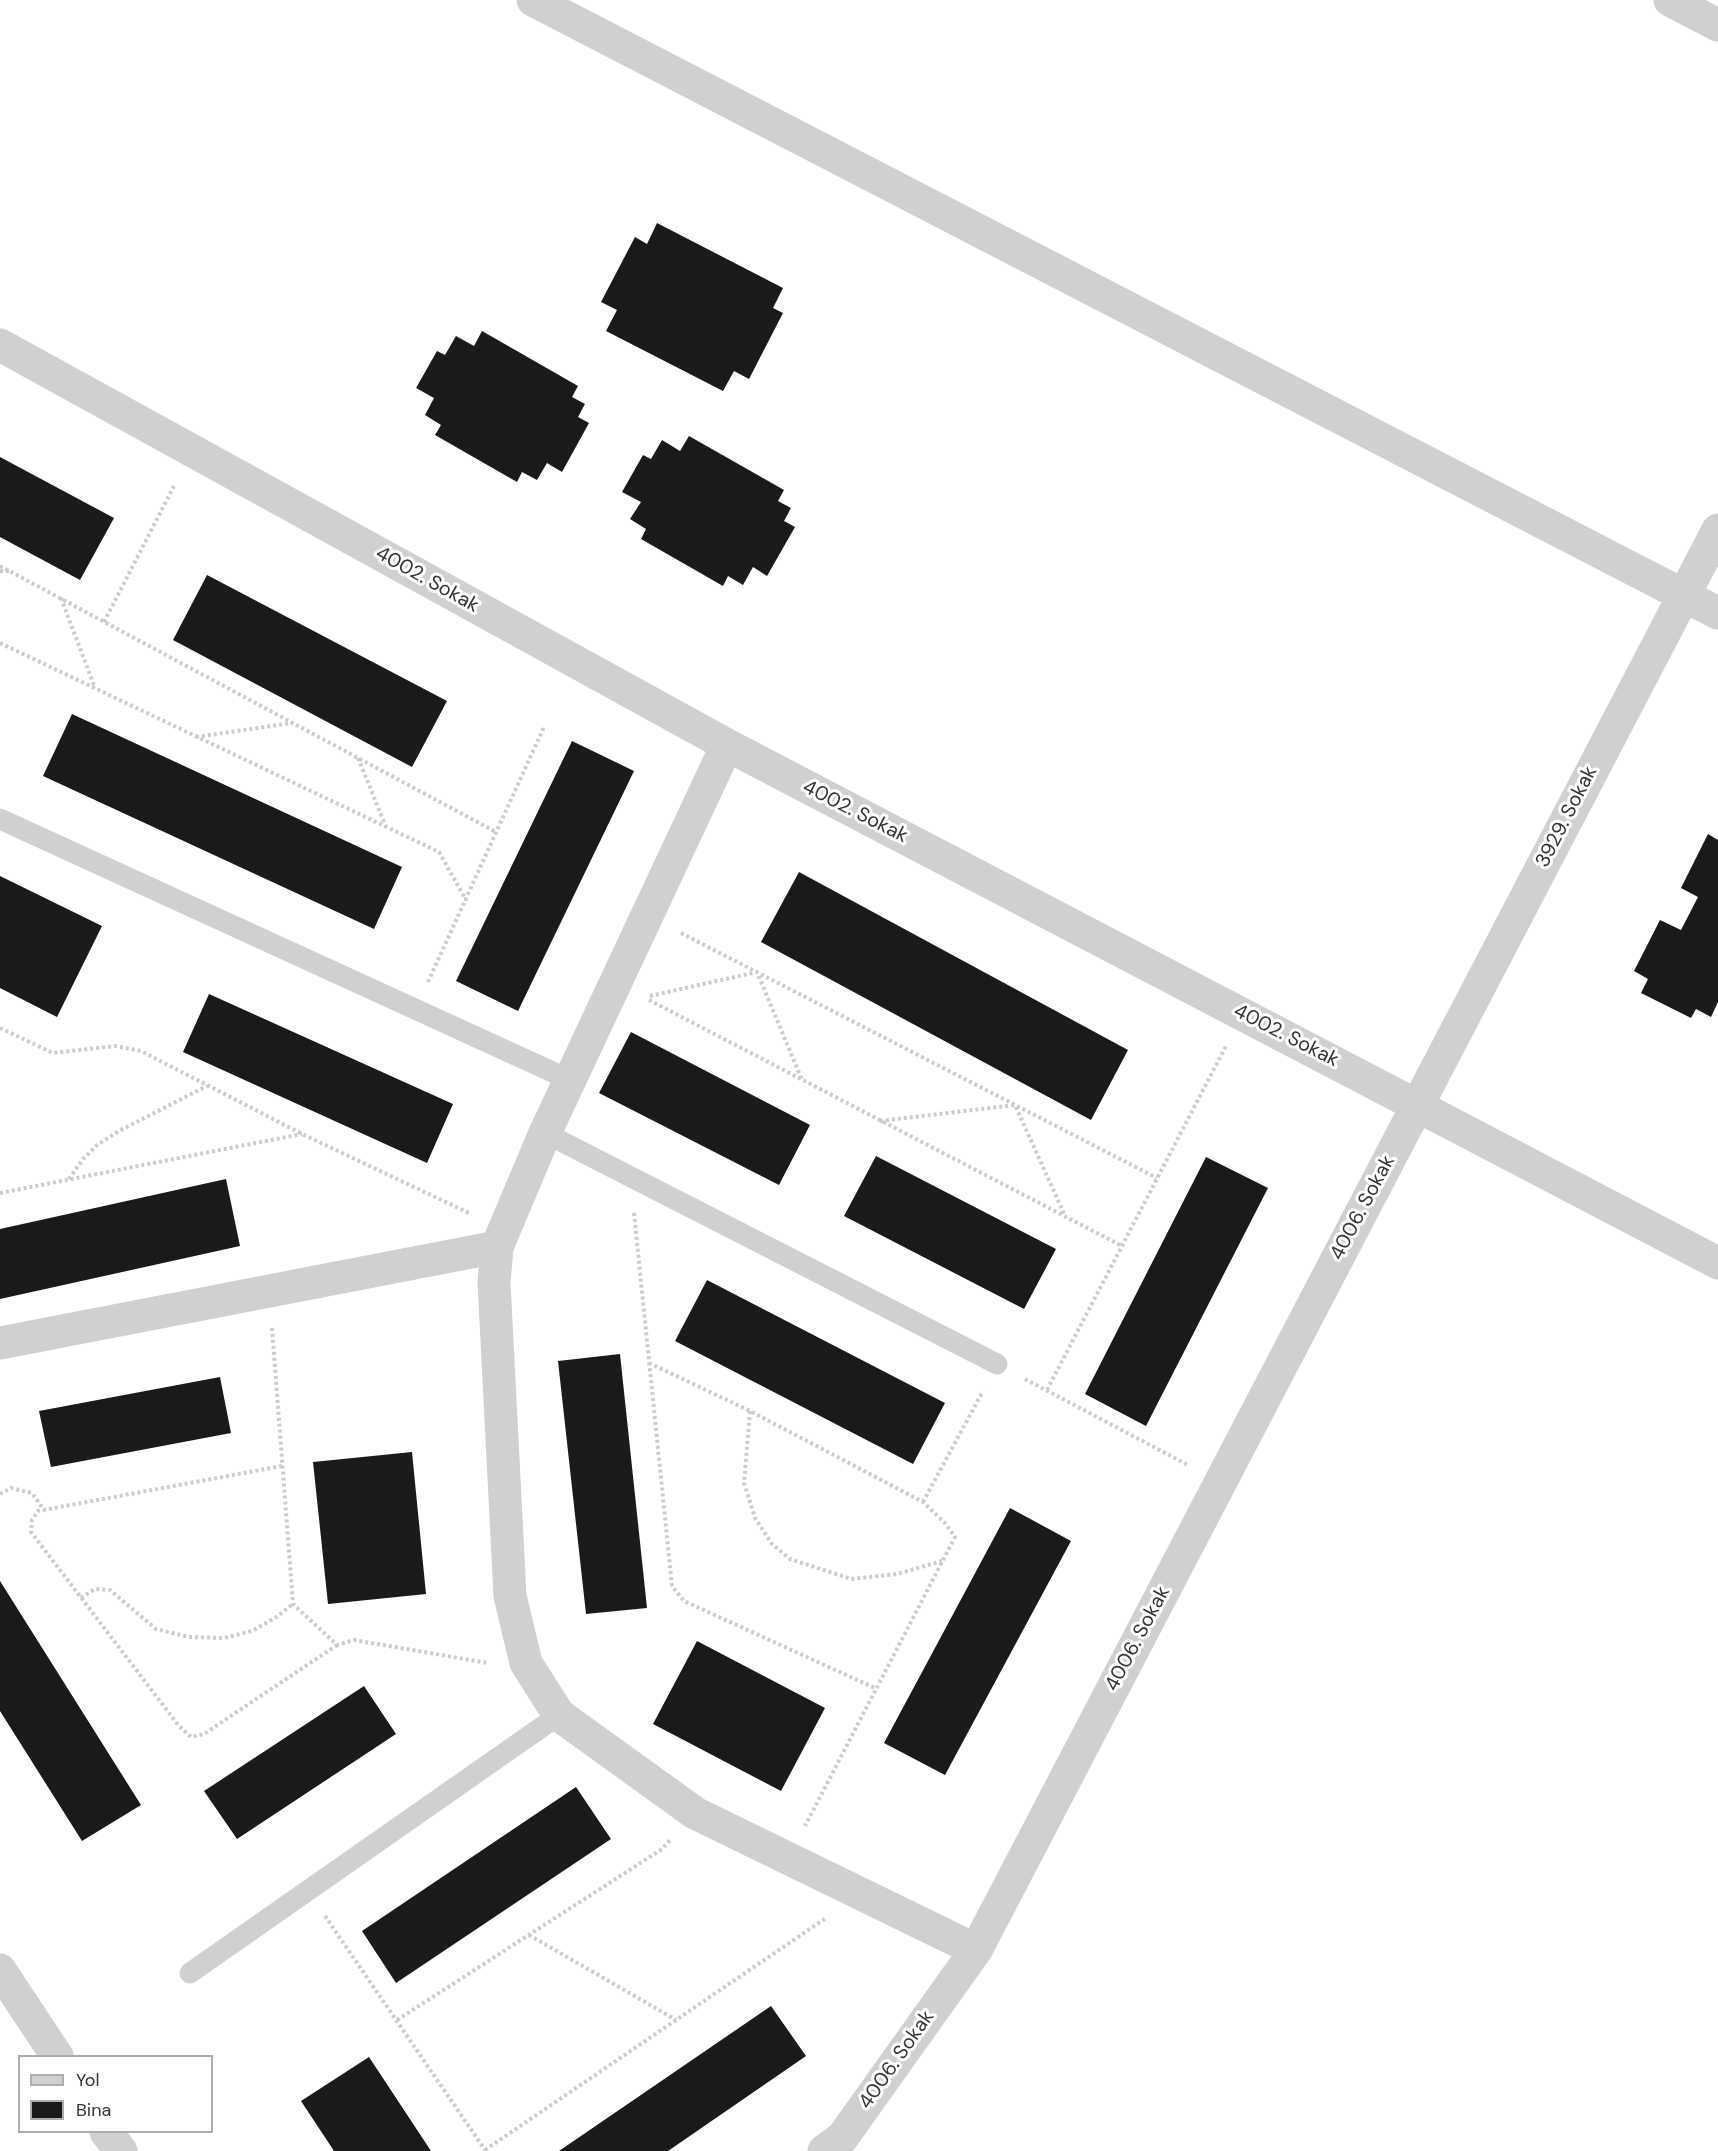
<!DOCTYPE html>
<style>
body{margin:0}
#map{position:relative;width:1718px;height:2151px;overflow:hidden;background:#fff;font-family:"DM Sans",sans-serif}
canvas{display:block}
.legend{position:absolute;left:18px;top:2055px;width:195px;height:78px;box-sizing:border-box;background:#fff;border:2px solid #adadad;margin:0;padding:8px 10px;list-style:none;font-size:18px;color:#333}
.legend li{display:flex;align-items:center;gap:12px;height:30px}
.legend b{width:30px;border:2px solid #adadad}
</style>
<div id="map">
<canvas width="1718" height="2151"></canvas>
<ul class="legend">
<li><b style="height:8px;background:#d0d0d0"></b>Yol</li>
<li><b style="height:16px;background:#1a1a1a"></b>Bina</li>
</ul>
</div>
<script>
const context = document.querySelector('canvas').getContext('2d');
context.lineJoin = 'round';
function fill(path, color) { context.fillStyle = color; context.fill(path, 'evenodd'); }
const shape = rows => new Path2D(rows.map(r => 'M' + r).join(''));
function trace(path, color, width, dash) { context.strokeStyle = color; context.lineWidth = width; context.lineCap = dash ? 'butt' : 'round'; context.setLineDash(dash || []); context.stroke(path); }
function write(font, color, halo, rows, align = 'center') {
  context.font = font + ' "DM Sans",sans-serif'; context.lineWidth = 6; context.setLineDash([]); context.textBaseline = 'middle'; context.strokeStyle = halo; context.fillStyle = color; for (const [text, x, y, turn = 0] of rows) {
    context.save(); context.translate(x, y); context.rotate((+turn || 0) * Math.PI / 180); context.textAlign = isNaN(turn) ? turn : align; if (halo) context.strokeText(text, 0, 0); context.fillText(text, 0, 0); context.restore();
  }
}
const building = shape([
 [657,223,783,288,773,308,783,313,749,379,734,371,723,391,606,331,617,310,601,302,635,237,647,244],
 [482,331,578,386,572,397,585,404,578,417,589,423,562,472,547,463,537,480,522,472,517,482,435,435,441,425,425,415,434,398,416,388,437,351,445,355,456,336,474,346],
 [689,436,784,490,778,501,791,508,784,521,795,527,767,576,753,567,743,585,728,576,723,586,641,539,646,529,630,519,641,502,622,492,643,455,651,459,662,440,680,451],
 [0,457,114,518,80,580,0,537],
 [207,575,447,701,412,767,173,640],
 [72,714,402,867,374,929,43,776],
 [572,741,634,771,518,1011,456,981],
 [1708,834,1718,840,1718,1002,1711,1017,1696,1009,1691,1018,1641,993,1648,979,1634,971,1660,920,1681,930,1698,897,1681,888],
 [799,872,1128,1050,1091,1120,761,942],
 [0,876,102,926,57,1017,0,988],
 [209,994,453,1104,427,1163,183,1052],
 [631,1032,810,1125,779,1185,599,1093],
 [876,1156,1056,1249,1024,1309,844,1216],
 [1206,1157,1268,1188,1146,1426,1085,1394],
 [226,1179,240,1246,0,1299,0,1229],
 [707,1280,945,1403,913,1464,675,1341],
 [620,1354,647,1608,586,1614,558,1361],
 [220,1377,231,1433,51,1467,39,1411],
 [412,1452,426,1594,328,1604,313,1462],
 [1010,1508,1071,1541,945,1775,884,1743],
 [0,1581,141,1805,82,1841,0,1711],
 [697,1641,825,1708,781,1791,653,1724],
 [364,1686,396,1734,237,1839,204,1791],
 [576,1787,611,1839,396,1983,362,1931],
 [771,2006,806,2056,668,2151,559,2151],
 [369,2057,431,2151,334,2151,301,2101]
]);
const path = shape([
 [0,566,496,832],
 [0,571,10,571],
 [61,598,95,688],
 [104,622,175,484],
 [0,643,439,852,466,900],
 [196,737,292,723],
 [358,758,386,827],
 [681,933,1157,1178],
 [428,982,544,727],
 [650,996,757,972,802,1080],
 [649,1000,1122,1246],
 [0,1028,53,1053,115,1046,141,1051,302,1134,471,1214],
 [880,1121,1015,1105,1066,1218],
 [69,1179,83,1159,97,1145,119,1131,207,1086],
 [0,1193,302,1134],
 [634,1213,672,1586,684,1601,877,1689],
 [272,1328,293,1604,337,1645,354,1640,488,1663],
 [649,1363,750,1411,923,1502,945,1523,955,1537,805,1826],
 [1025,1379,1188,1465],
 [1047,1390,1226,1046],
 [750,1411,744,1483,755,1518,772,1544,790,1559,851,1579,897,1574,942,1561],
 [282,1466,38,1511,32,1520,31,1532,179,1726,191,1737,204,1734,337,1645],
 [0,1494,11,1488,32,1493,44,1510],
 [923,1502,983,1391],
 [81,1598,95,1589,110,1590,156,1629,189,1637,224,1638,252,1631,275,1618,293,1604],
 [325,1916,485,2150],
 [529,1935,676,2020],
 [397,2020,662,1849,670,1840],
 [485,2150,826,1918]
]);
const service = shape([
 [0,819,570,1080],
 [545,1133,997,1364],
 [190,1973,559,1715]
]);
const minor = shape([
 [533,0,1718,613],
 [1670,0,1718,25],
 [0,345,727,745,1718,1263],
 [727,745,545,1133,497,1247,494,1282,510,1596,526,1663,559,1715,695,1813,976,1950],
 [0,1343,497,1247],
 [0,1970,57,2056],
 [106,2132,121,2151],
 [824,2151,842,2138,976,1950,1718,530]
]);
const streetNames = [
 ["4002. Sokak",427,580,29],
 ["4002. Sokak",855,812,27],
 ["3929. Sokak",1567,817,-63],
 ["4002. Sokak",1286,1036,27],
 ["4006. Sokak",1363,1208,-62],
 ["4006. Sokak",1138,1639,-62],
 ["4006. Sokak",897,2060,-55]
];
fill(building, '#1a1a1a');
trace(path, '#cdcdcd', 4, [3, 3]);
trace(service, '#d0d0d0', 21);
trace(minor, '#d0d0d0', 33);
write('20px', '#333', '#fff', streetNames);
</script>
